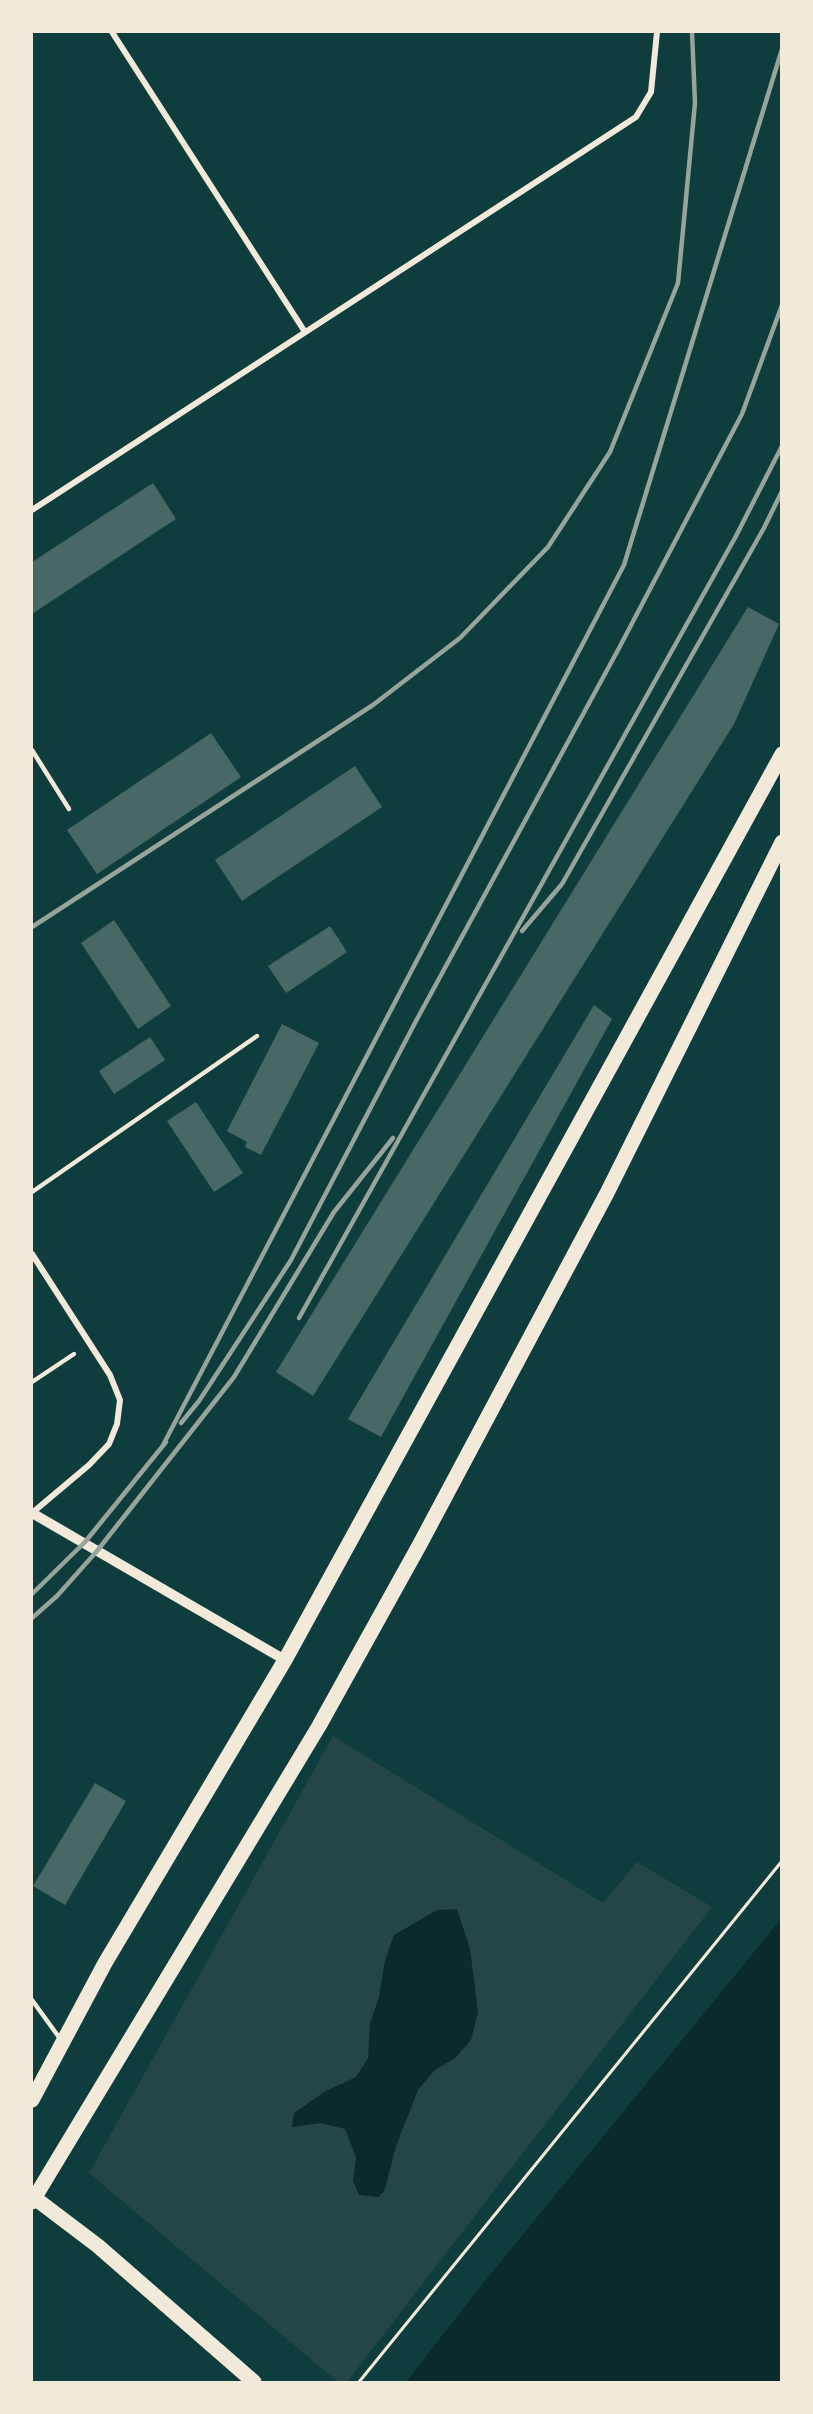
<!DOCTYPE html>
<style>
body{margin:0}
#map{position:relative;width:813px;height:2414px;overflow:hidden;background:#0f3d3e;font-family:"Fira Sans",sans-serif}
canvas{display:block}
.frame{position:absolute;inset:0;border:33px solid #f1e9da;pointer-events:none}
</style>
<div id="map">
<canvas width="813" height="2414"></canvas>
<div class="frame"></div>
</div>
<script>
const context = document.querySelector('canvas').getContext('2d');
context.lineJoin = 'round';
function fill(path, color) { context.fillStyle = color; context.fill(path, 'evenodd'); }
const shape = rows => new Path2D(rows.map(r => 'M' + r).join(''));
function trace(path, color, width, dash) { context.strokeStyle = color; context.lineWidth = width; context.lineCap = dash ? 'butt' : 'round'; context.setLineDash(dash || []); context.stroke(path); }
const green = shape([
 [333,1736,603,1903,637,1862,712,1907,347,2382,338,2382,89,2173]
]);
const water = shape([
 [457,1909,470,1949,478,2012,471,2040,455,2058,435,2070,418,2090,396,2146,385,2189,379,2197,359,2195,353,2181,356,2157,345,2129,321,2123,292,2127,294,2113,324,2092,356,2077,368,2058,370,2023,379,1997,385,1960,394,1935,437,1910],
 [781,1919,781,2382,406,2382,480,2287]
]);
const building = shape([
 [153,483,176,519,32,614,32,562],
 [748,607,779,624,734,724,313,1396,276,1372],
 [211,733,241,777,97,874,67,830],
 [355,766,382,807,242,901,215,860],
 [114,920,171,1006,138,1029,81,943],
 [330,926,347,952,286,993,268,966],
 [594,1005,612,1019,381,1437,348,1419],
 [282,1024,319,1043,261,1155,245,1147,247,1142,227,1131],
 [150,1037,165,1060,114,1094,99,1071],
 [196,1102,243,1173,214,1192,167,1121],
 [95,1783,126,1801,65,1905,33,1886]
]);
const path = shape([
 [359,2382,782,1861]
]);
const service = shape([
 [32,750,69,809],
 [32,1192,257,1036],
 [32,1382,74,1354],
 [32,2000,61,2040]
]);
const minor = shape([
 [112,32,305,332],
 [32,510,636,117,651,92,657,32],
 [32,1254,110,1375,120,1400,117,1424,109,1444,89,1465,32,1513]
]);
const tertiary = shape([
 [32,1513,285,1660]
]);
const trunk = shape([
 [32,2100,105,1963,285,1660,782,754],
 [32,2196,98,2246,254,2382],
 [32,2202,319,1726,420,1544,607,1193,782,842]
]);
const rail = shape([
 [32,927,373,705,460,638,548,547,610,452,678,283,695,103,692,32],
 [522,931,562,884,764,528,782,491],
 [299,1318,736,536,782,446],
 [181,1423,199,1401,291,1260,416,1021,618,650,742,414,782,305],
 [162,1447,624,565,782,49],
 [32,1594,85,1542,166,1442],
 [32,1618,57,1596,97,1551,234,1377,334,1212,393,1138]
]);
fill(green, '#244646');
fill(water, '#0a2a2b');
fill(building, '#486865');
trace(path, '#f1e9da', 3);
trace(service, '#f1e9da', 4.5);
trace(minor, '#f1e9da', 6);
trace(tertiary, '#f1e9da', 10);
trace(trunk, '#f1e9da', 15);
trace(rail, '#97a49c', 4.5);
</script>
